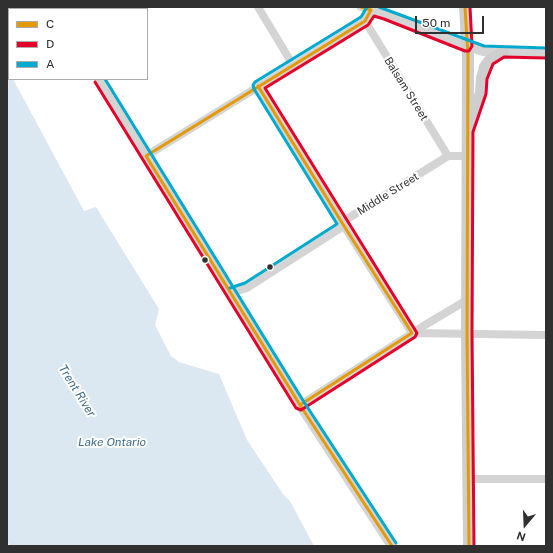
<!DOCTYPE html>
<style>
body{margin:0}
#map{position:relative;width:553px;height:553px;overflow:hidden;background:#fff;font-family:"Public Sans",sans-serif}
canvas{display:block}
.frame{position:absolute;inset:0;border:8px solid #303030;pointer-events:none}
.legend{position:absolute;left:8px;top:8px;width:140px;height:72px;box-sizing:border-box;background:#fff;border:1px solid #acacac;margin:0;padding:5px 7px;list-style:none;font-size:12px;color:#303030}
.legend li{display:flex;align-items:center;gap:8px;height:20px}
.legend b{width:20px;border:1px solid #acacac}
.north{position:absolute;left:505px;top:505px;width:40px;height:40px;-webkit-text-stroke:3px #fff;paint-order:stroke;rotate:199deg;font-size:11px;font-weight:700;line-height:16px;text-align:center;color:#303030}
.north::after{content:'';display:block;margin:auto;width:14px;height:18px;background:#303030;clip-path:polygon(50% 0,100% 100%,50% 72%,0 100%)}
.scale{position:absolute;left:415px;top:16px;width:69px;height:18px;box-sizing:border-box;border:2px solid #303030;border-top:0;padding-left:5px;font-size:12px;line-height:14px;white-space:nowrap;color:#303030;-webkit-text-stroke:3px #fff;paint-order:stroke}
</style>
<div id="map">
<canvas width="553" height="553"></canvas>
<div class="frame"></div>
<ul class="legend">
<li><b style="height:5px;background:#e39a05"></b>C</li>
<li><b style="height:5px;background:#e4002b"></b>D</li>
<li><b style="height:5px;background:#00a9ce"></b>A</li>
</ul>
<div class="north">N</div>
<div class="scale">50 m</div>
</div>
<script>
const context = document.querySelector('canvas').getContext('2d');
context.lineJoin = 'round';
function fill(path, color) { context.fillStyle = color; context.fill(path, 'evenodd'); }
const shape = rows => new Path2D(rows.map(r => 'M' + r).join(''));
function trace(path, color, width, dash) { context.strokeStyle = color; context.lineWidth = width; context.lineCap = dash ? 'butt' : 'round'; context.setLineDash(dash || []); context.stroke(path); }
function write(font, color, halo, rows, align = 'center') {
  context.font = font + ' "Public Sans",sans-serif'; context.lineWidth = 4; context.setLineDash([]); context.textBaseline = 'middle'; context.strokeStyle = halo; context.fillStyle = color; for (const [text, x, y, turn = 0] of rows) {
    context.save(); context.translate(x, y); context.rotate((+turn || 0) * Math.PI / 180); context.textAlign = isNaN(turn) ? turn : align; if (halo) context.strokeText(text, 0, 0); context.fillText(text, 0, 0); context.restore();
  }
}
const green = shape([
 [7,7,33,7,34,9,9,9,9,40,7,41]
]);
const water = shape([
 [7,67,9,71,9,79,13,79,84,211,96,207,159,309,155,325,171,356,179,362,219,374,247,440,283,494,290,501,314,546,10,546,7,541]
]);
const minor = shape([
 [258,7,293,65],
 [361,7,386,14,467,46],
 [365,21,448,156],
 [258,86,344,226,412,333],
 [146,156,365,21,371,10],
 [231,293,247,288,344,226,347,219,448,156,468,156],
 [413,333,546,335],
 [300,405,425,325,467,300],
 [469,479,546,479]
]);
const tertiary = shape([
 [54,7,55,9],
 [467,46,483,51,546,53],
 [99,79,300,405,392,546]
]);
const secondary = shape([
 [465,7,468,56,467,333,469,546],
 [471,123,481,93,482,78,485,67,489,61,503,52]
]);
const primary = shape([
 [93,9,97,7],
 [7,54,9,53]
]);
const bus1 = shape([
 [361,7,371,10,365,21,146,156,300,405,392,546],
 [465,7,468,56,467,333,469,546],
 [258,86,344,226,412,333,300,405]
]);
const bus2 = shape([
 [95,82,296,408,301,410,415,337,417,333,265,88,368,25,374,16,384,19,465,51,469,51,472,46,470,7],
 [474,546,472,333,473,132,486,94,487,79,493,64,504,57,546,58]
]);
const bus3 = shape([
 [379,7,484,46,546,48],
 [105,79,304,402,396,543],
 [230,288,245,283,337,224,254,89,253,85,255,82,361,17,367,7]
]);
const markers = [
 [205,260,3.5,"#303030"],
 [270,267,3.5,"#303030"]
];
const streetNames = [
 ["Balsam Street",406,89,58],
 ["Middle Street",388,194,-32]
];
const waterNames = [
 ["Trent River",77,391,58],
 ["Lake Ontario",112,442]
];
fill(green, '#f0f3ec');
fill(water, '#dce8f1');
trace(minor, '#d4d4d4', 8);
trace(tertiary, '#d4d4d4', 10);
trace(secondary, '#cecece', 12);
trace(primary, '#c8c8c8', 13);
trace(bus1, '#e39a05', 3);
trace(bus2, '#e4002b', 3);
trace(bus3, '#00a9ce', 3);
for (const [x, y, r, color] of markers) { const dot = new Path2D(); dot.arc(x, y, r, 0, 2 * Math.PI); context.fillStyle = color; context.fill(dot); trace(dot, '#fff', 1.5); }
write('11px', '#303030', '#fff', streetNames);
write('italic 12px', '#436d8e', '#fff', waterNames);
</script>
